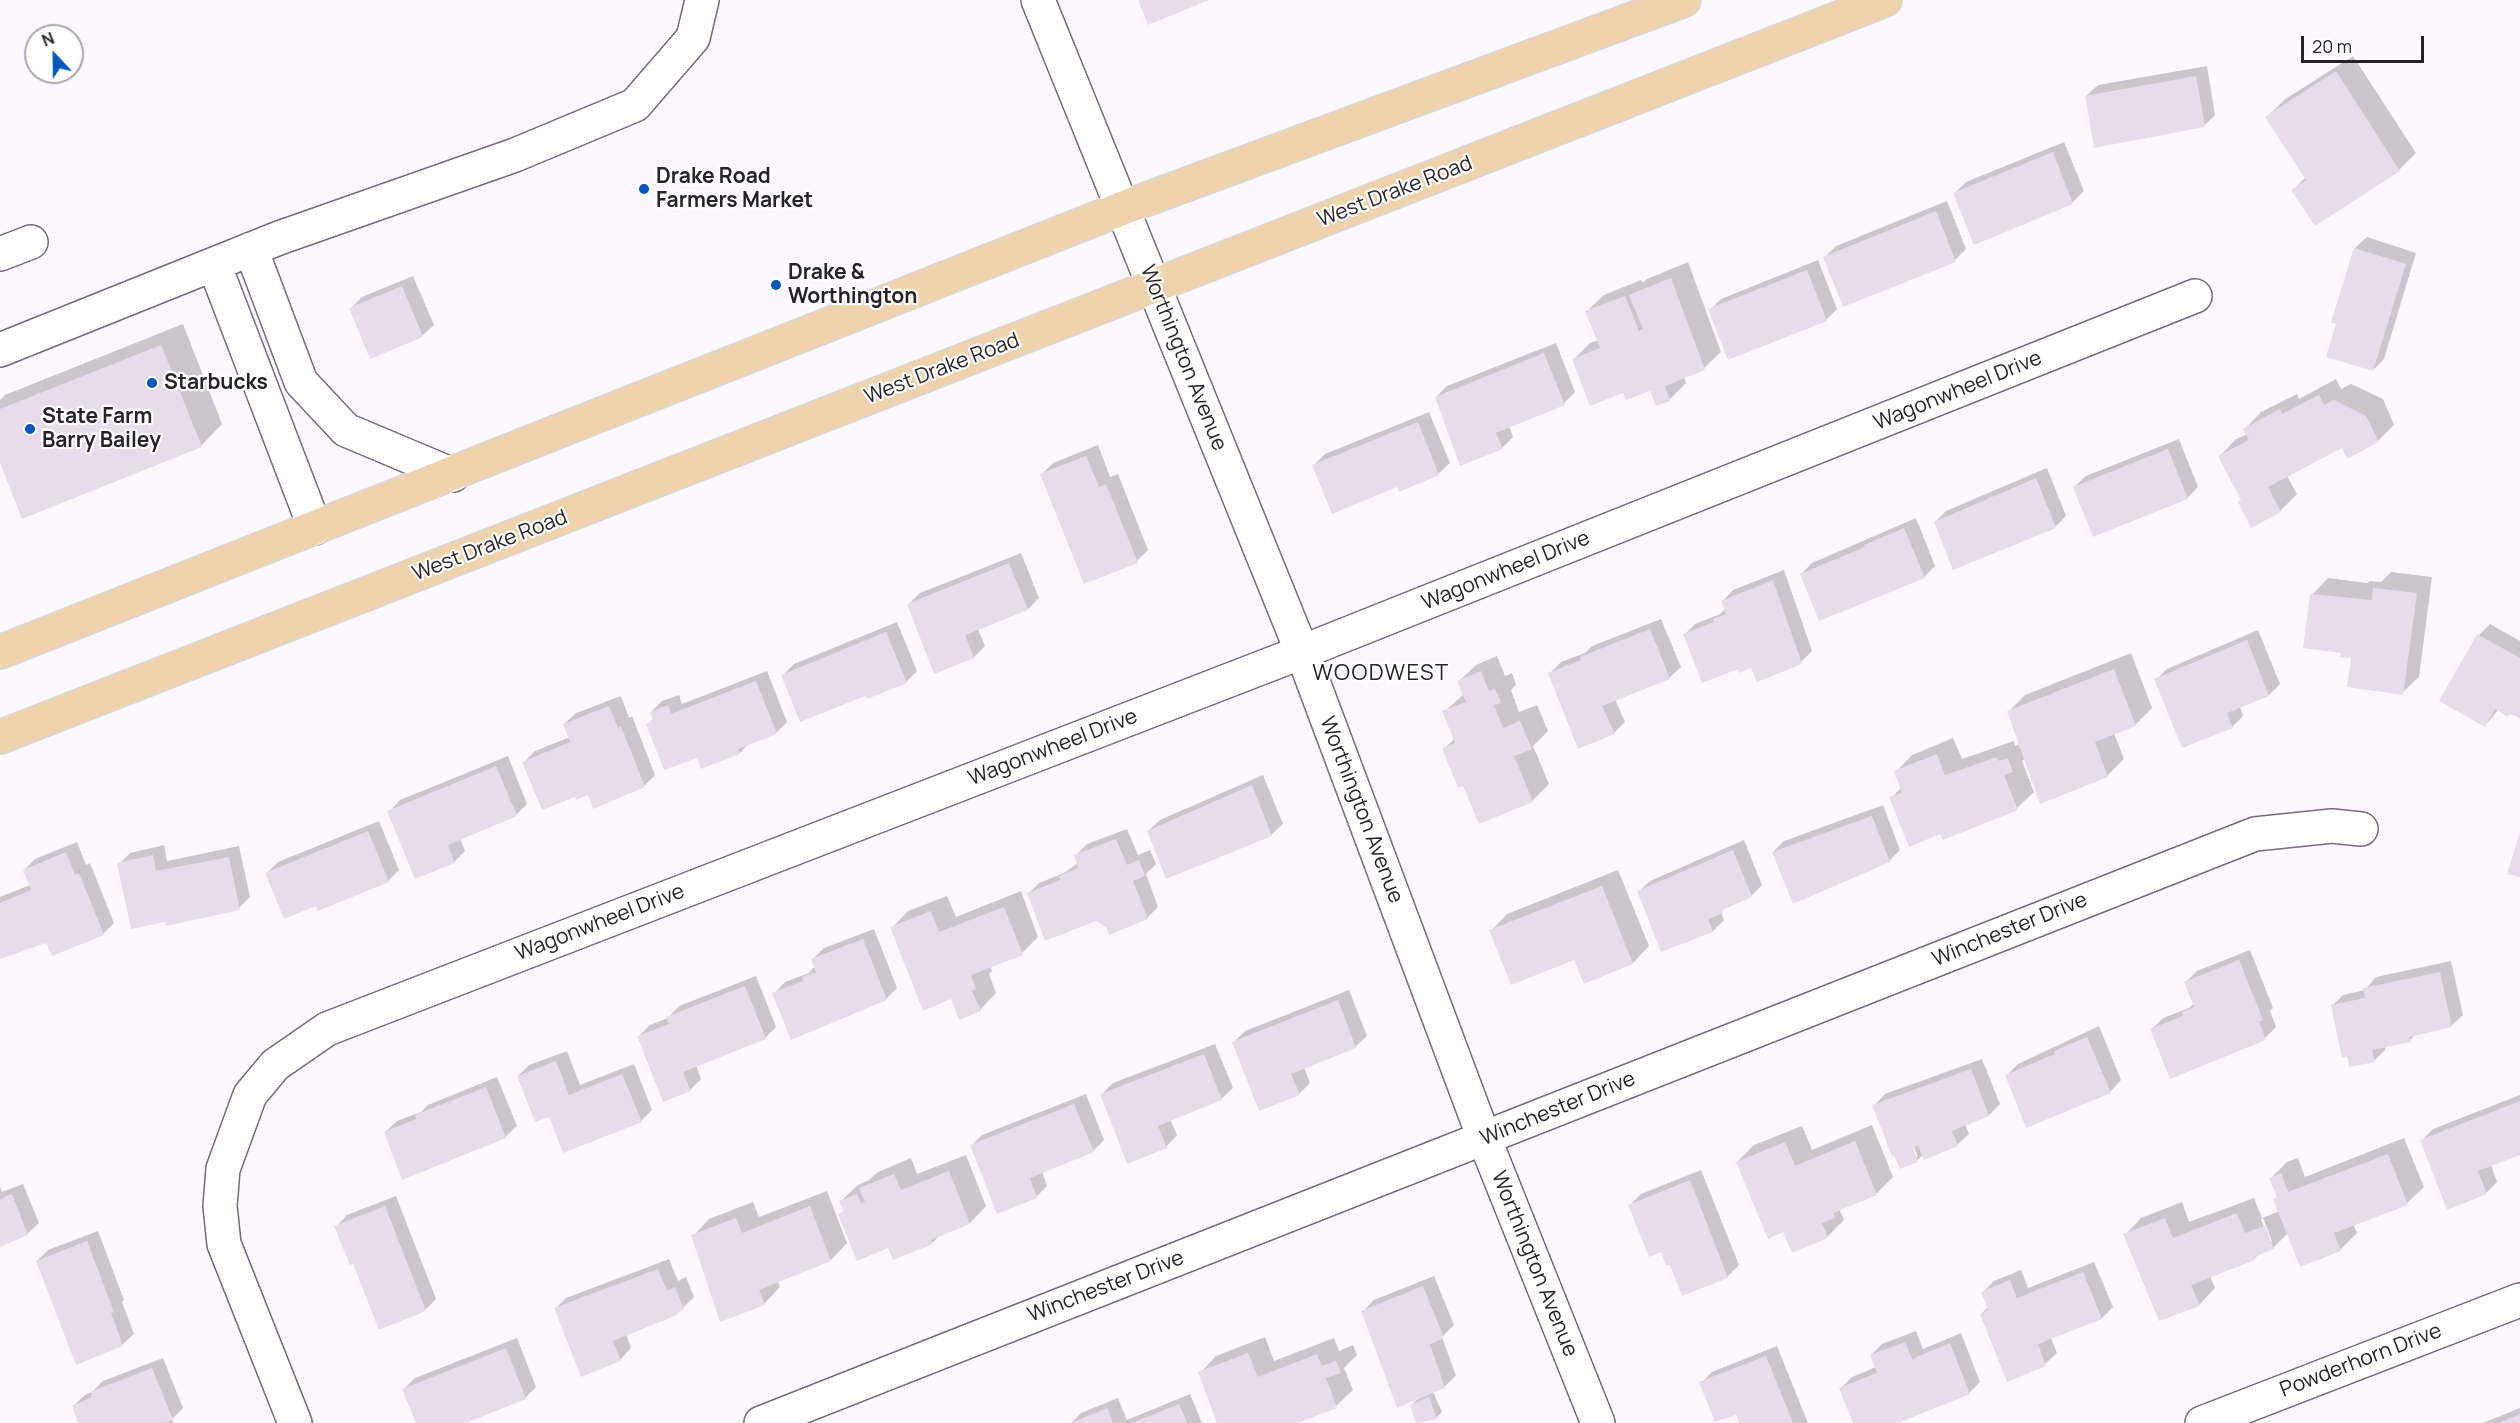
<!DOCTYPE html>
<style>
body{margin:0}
#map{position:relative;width:2520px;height:1423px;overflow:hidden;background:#fdf8ff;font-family:Manrope,sans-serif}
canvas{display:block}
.north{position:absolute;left:24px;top:24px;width:60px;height:60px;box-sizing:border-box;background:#fff;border:2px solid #a8a7a9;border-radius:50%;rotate:338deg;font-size:16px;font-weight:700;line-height:24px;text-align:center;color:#262228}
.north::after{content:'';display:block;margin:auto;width:21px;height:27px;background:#0057c0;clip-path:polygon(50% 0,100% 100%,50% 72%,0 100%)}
.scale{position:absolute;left:2301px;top:36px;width:123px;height:27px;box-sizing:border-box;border:3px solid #262228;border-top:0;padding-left:8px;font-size:18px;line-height:21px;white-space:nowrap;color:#262228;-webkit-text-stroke:4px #fff;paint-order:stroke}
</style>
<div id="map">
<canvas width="2520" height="1423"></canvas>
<div class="north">N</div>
<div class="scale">20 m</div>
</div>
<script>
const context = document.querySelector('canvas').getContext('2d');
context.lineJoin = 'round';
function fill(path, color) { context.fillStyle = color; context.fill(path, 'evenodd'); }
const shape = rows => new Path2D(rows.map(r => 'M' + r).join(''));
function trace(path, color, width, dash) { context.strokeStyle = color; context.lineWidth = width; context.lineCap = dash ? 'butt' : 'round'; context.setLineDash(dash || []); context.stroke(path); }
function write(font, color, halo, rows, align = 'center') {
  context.font = font + ' Manrope,sans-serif'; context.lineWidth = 4.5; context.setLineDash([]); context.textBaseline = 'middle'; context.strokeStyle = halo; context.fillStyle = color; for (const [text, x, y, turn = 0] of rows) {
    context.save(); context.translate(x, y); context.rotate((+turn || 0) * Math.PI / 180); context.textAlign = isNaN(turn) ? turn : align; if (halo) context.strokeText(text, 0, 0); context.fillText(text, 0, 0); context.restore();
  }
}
const shadow = shape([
 [2353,56,2416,153,2399,170,2315,224,2293,190,2306,177,2267,117,2284,100],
 [2207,66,2215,115,2204,126,2086,96,2098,85],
 [2064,142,2084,191,2072,203,1955,193,1966,182],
 [1947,201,1966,249,1955,260,1825,257,1836,246],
 [2367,237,2416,253,2384,359,2373,370,2338,323,2355,248],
 [1818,260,1837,309,1826,320,1710,310,1721,299],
 [1688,262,1721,352,1704,368,1684,376,1686,383,1670,399,1657,404,1650,389,1624,391,1574,359,1590,343,1598,340,1587,311,1604,295,1641,280,1643,283,1647,279],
 [413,276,434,325,422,336,351,308,362,297],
 [183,324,222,424,201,446,0,459,0,400,5,395],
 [1556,343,1575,392,1564,403,1509,426,1513,437,1502,448,1436,397,1447,386],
 [2336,379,2341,389,2351,384,2383,399,2394,425,2378,441,2343,446,2287,476,2297,494,2280,511,2242,499,2220,456,2236,439,2248,434,2245,429,2261,412,2297,394,2299,399],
 [1429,412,1450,463,1438,474,1314,465,1325,454],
 [2179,439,2198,487,2187,498,2074,487,2086,476],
 [1098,445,1110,477,1118,474,1148,550,1137,561,1042,474,1053,463],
 [2047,468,2066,516,2055,527,1935,522,1946,511],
 [1916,518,1935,566,1924,577,1801,574,1812,563],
 [1021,553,1039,598,1028,609,978,629,985,646,974,657,935,672,909,604,920,593],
 [1784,570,1812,651,1801,662,1739,667,1684,635,1695,624,1720,614,1725,609,1722,602,1733,590],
 [2391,572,2432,577,2419,677,2402,693,2343,651,2312,595,2328,578,2367,583,2370,581,2381,582],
 [1661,619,1681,667,1669,678,1615,699,1625,722,1614,733,1579,747,1550,673,1561,662,1585,653,1592,646],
 [897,622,917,671,906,682,783,675,794,664],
 [2490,624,2520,641,2520,717,2498,710,2485,726,2442,701,2479,635],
 [2258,630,2280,684,2269,695,2240,707,2243,716,2232,727,2156,680,2167,669],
 [2131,653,2152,708,2136,724,2114,733,2124,759,2107,776,2025,758,2022,761,2034,792,2017,808,1944,838,1941,832,1891,798,1902,787,1896,772,1912,755,1953,738,1962,759,2014,741,2015,746,2020,744,2009,711,2025,695],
 [1497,656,1505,676,1512,673,1516,685,1511,690,1519,712,1537,705,1548,731,1533,746,1549,784,1532,801,1464,784,1444,749,1455,738,1444,712,1464,694,1459,681,1476,665],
 [767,671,787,722,776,733,749,743,740,753,702,767,698,756,647,725,654,718,651,712,662,701,679,695,682,704],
 [621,696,629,718,632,716,655,775,644,786,589,793,524,762,535,751,570,737,564,724,576,713],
 [508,756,527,804,516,815,460,838,465,851,454,862,389,812,400,800],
 [1263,775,1283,824,1271,835,1148,831,1160,820],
 [1883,805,1900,850,1889,861,1773,852,1784,841],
 [379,821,399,870,388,881,317,904,267,873,278,862],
 [1127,829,1138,855,1150,850,1156,864,1146,874,1158,907,1147,918,1108,927,1096,919,1028,894,1039,883,1064,873,1078,863,1075,856,1087,844],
 [1744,840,1762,885,1751,896,1728,905,1721,912,1724,920,1713,931,1638,892,1650,881],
 [77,842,86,865,90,863,114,923,103,934,47,941,0,953,0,897,30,885,24,870,35,859],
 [164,845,167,861,239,846,250,897,239,908,119,864,130,853],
 [1618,870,1649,946,1633,963,1491,931,1507,914],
 [1021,891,1038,937,1022,953,990,966,992,971,989,974,996,993,980,1010,952,997,892,928,908,911,947,896,956,917],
 [874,929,897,988,886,999,774,994,785,982,809,973,815,966,813,959,824,948],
 [2250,950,2273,1008,2270,1011,2276,1027,2265,1038,2152,1029,2163,1018,2189,1008,2194,1003,2186,982,2197,971],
 [2451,961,2463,1015,2451,1026,2416,1034,2410,1040,2385,1046,2385,1050,2374,1061,2332,1006,2343,995,2365,990,2376,977],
 [756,976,776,1027,765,1038,696,1065,701,1079,690,1090,639,1036,650,1025,668,1018,679,1006],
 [1349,990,1367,1036,1355,1047,1304,1067,1310,1083,1299,1094,1234,1042,1245,1031],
 [2099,1026,2121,1080,2110,1092,2007,1075,2018,1064],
 [1215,1044,1233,1088,1221,1099,1170,1119,1177,1135,1166,1147,1102,1094,1113,1083],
 [567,1051,580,1085,634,1064,652,1110,641,1121,550,1115,518,1076,529,1065],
 [1982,1059,2000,1104,1989,1115,1965,1124,1969,1134,1957,1145,1924,1154,1917,1160,1874,1106,1885,1094],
 [1911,1140,1918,1157,1915,1157],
 [497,1077,517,1126,505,1137,385,1132,397,1121,421,1112,428,1105],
 [1086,1094,1104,1140,1093,1151,1042,1171,1047,1186,1036,1197,971,1146,982,1135],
 [2520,1095,2520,1153,2491,1165,2497,1182,2486,1193,2422,1140,2433,1129],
 [1872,1125,1893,1177,1877,1193,1844,1206,1840,1211,1844,1220,1827,1237,1784,1231,1737,1162,1754,1145,1802,1126,1812,1150],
 [2404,1138,2424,1187,2407,1203,2353,1224,2357,1233,2340,1250,2288,1233,2273,1248,2260,1253,2255,1258,2210,1276,2215,1288,2199,1305,2125,1235,2141,1218,2182,1202,2189,1222,2254,1198,2262,1218,2280,1211,2278,1196,2271,1178,2287,1162,2298,1158,2305,1177],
 [2263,1218,2272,1241,2270,1243,2261,1219],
 [966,1155,986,1206,970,1223,941,1234,932,1243,889,1246,840,1214,845,1210,841,1201,858,1185,869,1180,878,1172,911,1158,917,1174],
 [1701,1170,1739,1265,1728,1276,1683,1294,1671,1263,1630,1205,1641,1194],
 [23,1184,39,1223,27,1234,0,1245,0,1186,2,1192],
 [827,1191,847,1243,831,1260,778,1281,780,1287,764,1304,693,1236,709,1219,753,1202,759,1217],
 [396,1196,436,1299,425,1310,354,1263,336,1227,347,1215],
 [98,1231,124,1300,122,1302,134,1334,122,1345,37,1261,48,1250],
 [669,1259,678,1281,686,1277,694,1297,676,1314,626,1334,631,1348,620,1360,555,1309,566,1298],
 [2094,1262,2113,1307,2102,1318,2051,1338,2057,1353,2045,1364,2007,1380,1981,1314,1988,1307,1983,1292,1994,1281,2021,1270,2028,1288],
 [1434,1276,1454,1325,1442,1337,1456,1376,1444,1387,1433,1392,1442,1412,1436,1418,1418,1423,1411,1405,1420,1397,1398,1406,1363,1311,1374,1300],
 [1916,1331,1923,1349,1961,1333,1980,1382,1969,1393,1894,1423,1855,1423,1841,1388,1852,1377,1876,1367,1871,1355,1882,1344],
 [1265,1337,1274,1361,1334,1338,1339,1351,1353,1345,1357,1355,1344,1368,1353,1390,1336,1406,1293,1423,1219,1423,1200,1373,1216,1356],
 [517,1338,536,1387,525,1398,462,1423,417,1423,404,1389,415,1378],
 [1777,1346,1808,1423,1740,1423,1736,1413,1701,1383,1712,1372],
 [163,1358,183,1408,172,1419,173,1423,80,1423,73,1406,85,1395,93,1391,103,1381],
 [1190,1394,1202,1423,1071,1423,1081,1413,1118,1398,1127,1420],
 [2520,1408,2520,1423,2483,1423]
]);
const building = shape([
 [1138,0,1209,0,1148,25],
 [2336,71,2400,171,2315,226,2291,190,2306,180,2265,117],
 [2196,76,2205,127,2094,148,2085,96],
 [2053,152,2073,204,1974,245,1953,193],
 [1936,211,1956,262,1843,307,1823,257],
 [2354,248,2406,264,2373,371,2326,357,2336,324,2331,322],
 [1807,270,1827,321,1728,360,1708,309],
 [1671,278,1705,370,1665,386,1670,401,1656,406,1650,391,1626,400,1623,393,1590,406,1572,359,1600,348,1585,311,1625,296,1639,331,1643,329,1629,295],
 [402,286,423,337,370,359,349,308],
 [161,345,202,447,22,519,0,463,0,409],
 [1544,353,1565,405,1496,433,1503,449,1460,466,1435,397],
 [2319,395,2324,405,2334,400,2366,416,2379,442,2347,459,2342,448,2268,487,2281,512,2251,528,2238,502,2241,500,2218,456,2249,440,2243,429,2280,409,2282,414],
 [1418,422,1439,475,1399,492,1397,487,1332,514,1312,465],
 [2168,449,2188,499,2093,537,2073,487],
 [1086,456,1099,487,1106,484,1138,563,1084,584,1040,474],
 [2036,478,2056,528,1953,570,1934,522],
 [1904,528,1925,578,1819,621,1800,574,1865,547,1864,545],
 [1009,563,1028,610,965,635,974,658,934,674,907,604],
 [1773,580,1802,664,1757,682,1751,668,1739,673,1738,669,1702,683,1683,634,1714,622,1713,619,1726,614,1721,601],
 [2373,588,2417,593,2403,695,2347,687,2351,658,2340,657,2341,653,2303,648,2310,594,2372,600],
 [1650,629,1670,679,1602,706,1615,734,1578,749,1548,673,1581,660,1580,657],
 [886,632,907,683,867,699,865,696,800,722,781,675],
 [2477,634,2520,658,2520,719,2511,713,2508,717,2495,709,2485,727,2439,701],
 [2247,640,2269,696,2227,713,2233,728,2182,748,2154,679],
 [2114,669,2136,726,2095,742,2108,777,2040,804,2007,711],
 [1481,671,1489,691,1495,689,1501,703,1494,705,1503,728,1520,721,1532,749,1514,756,1533,802,1479,824,1463,786,1458,788,1442,748,1455,743,1442,711,1466,702,1457,681],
 [756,681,777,734,738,749,740,754,701,769,697,758,664,770,646,724,653,721,650,712,668,705,671,714],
 [609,706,618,728,621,726,645,787,593,809,588,795,576,800,575,797,542,810,522,762,570,742,563,724],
 [1937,754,1945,775,1997,757,1999,761,2008,758,2013,772,2004,775,2018,810,1943,840,1940,834,1909,847,1889,797,1902,792,1894,771],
 [496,766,517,816,448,845,455,863,415,879,387,811],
 [1252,785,1272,836,1166,879,1147,831],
 [1872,816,1890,862,1793,904,1772,852],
 [368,831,389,882,318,911,316,906,284,919,265,873],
 [2520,832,2520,877,2507,874],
 [1116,839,1127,865,1139,860,1145,876,1133,881,1148,919,1109,935,1107,928,1096,921,1045,941,1027,893,1060,880,1059,876,1078,868,1074,855],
 [1733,850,1752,897,1722,910,1723,913,1708,919,1713,932,1661,952,1637,891],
 [66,852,75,875,79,873,104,935,52,956,46,943,0,959,0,903,31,890,23,870],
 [153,855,156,871,229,857,240,910,166,926,165,922,131,929,117,863],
 [1602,886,1633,964,1584,984,1574,960,1511,985,1489,930],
 [1004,907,1023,955,971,975,976,989,972,991,981,1011,959,1020,951,999,923,1011,890,927,931,911,939,932],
 [863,939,887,1000,791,1040,772,993,803,981,802,977,816,972,811,959],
 [2239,960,2263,1020,2259,1022,2266,1040,2170,1079,2150,1029,2183,1016,2182,1012,2194,1007,2184,982],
 [2440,972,2452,1027,2409,1037,2411,1042,2372,1050,2375,1062,2349,1067,2347,1056,2342,1058,2331,1005,2365,998,2363,988],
 [745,986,766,1039,683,1072,691,1091,663,1102,637,1036,669,1024,666,1017],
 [1338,1000,1356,1048,1291,1074,1300,1095,1259,1111,1232,1042],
 [2087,1037,2111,1093,2026,1128,2005,1075,2055,1054,2054,1051],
 [1204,1054,1222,1100,1158,1126,1167,1148,1127,1164,1100,1094],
 [556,1061,569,1095,622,1074,642,1122,563,1153,549,1117,535,1122,517,1076],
 [1971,1069,1989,1116,1952,1131,1958,1146,1924,1160,1918,1145,1913,1148,1918,1162,1900,1169,1894,1155,1892,1156,1872,1105],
 [486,1087,506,1138,402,1180,384,1132,416,1119,415,1115],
 [2520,1101,2520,1155,2478,1171,2487,1194,2447,1210,2420,1140],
 [1074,1104,1094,1152,1030,1178,1037,1198,997,1214,970,1145],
 [1855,1141,1877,1195,1833,1213,1835,1218,1822,1223,1828,1238,1792,1253,1783,1232,1768,1239,1736,1162,1785,1142,1795,1166],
 [2388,1154,2408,1205,2334,1233,2341,1251,2300,1267,2273,1199,2277,1197,2269,1178,2281,1173,2288,1192],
 [949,1171,970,1224,931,1240,933,1244,893,1260,888,1248,857,1261,838,1214,844,1212,839,1201,857,1194,861,1204,865,1202,859,1188,894,1174,901,1190],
 [1690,1180,1728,1278,1682,1296,1670,1265,1666,1266,1661,1252,1649,1257,1628,1205],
 [12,1194,28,1235,0,1247,0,1199],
 [385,1206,426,1311,379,1330,353,1264,350,1265,334,1226],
 [810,1206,831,1261,759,1290,765,1305,720,1322,691,1235,736,1218,742,1233],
 [2237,1213,2245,1233,2265,1226,2274,1249,2254,1257,2255,1260,2191,1285,2200,1306,2159,1321,2123,1234,2165,1218,2173,1238],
 [87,1241,114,1312,111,1313,123,1346,76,1365,36,1261],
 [658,1269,667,1291,675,1287,684,1309,676,1313,677,1315,613,1341,621,1361,581,1377,554,1308],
 [2083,1272,2102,1319,2038,1344,2046,1366,2007,1382,1980,1314,1988,1310,1981,1292,2010,1280,2017,1298],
 [1423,1286,1444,1338,1430,1344,1445,1388,1397,1408,1361,1311],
 [1905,1342,1912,1359,1950,1343,1970,1394,1898,1423,1853,1423,1839,1388,1877,1373,1870,1355],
 [506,1348,526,1399,466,1423,416,1423,402,1389],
 [1248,1353,1258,1377,1317,1354,1322,1366,1336,1361,1341,1373,1326,1378,1337,1408,1297,1423,1217,1423,1198,1372],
 [1766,1356,1793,1423,1739,1423,1736,1415,1715,1422,1699,1382],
 [152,1368,173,1420,166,1423,78,1423,72,1406,92,1397,90,1392],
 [1429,1397,1437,1419,1416,1423,1410,1405],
 [1179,1404,1187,1423,1132,1423],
 [1107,1408,1113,1423,1071,1423],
 [2520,1414,2520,1423,2498,1423]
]);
const minor = shape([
 [1038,0,1302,652,1484,1138,1598,1423],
 [251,249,301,382,346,430,453,475],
 [0,254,31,242],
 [214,264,315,528],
 [0,350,279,238,515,155,635,105,693,38,702,0],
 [295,1423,224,1244,220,1206,223,1169,250,1095,275,1065,327,1029,1302,652,2195,296],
 [761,1423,2255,834,2332,826,2361,829],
 [2202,1423,2520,1300]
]);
const major = shape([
 [0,652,1123,208,1684,0],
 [0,737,1885,0]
]);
const markers = [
 [644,189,6,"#0057c0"],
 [776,285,6,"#0057c0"],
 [152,383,6,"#0057c0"],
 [30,429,6,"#0057c0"]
];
const poiNames = [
 ["Drake Road",656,177],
 ["Farmers Market",656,201],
 ["Drake &",788,273],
 ["Worthington",788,297],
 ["Starbucks",164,383],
 ["State Farm",42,417],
 ["Barry Bailey",42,441]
];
const streetNames = [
 ["West Drake Road",1395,192,-21],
 ["Worthington Avenue",1183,358,68],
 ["West Drake Road",942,369,-21],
 ["Wagonwheel Drive",1958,391,-22],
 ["West Drake Road",490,546,-21],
 ["Wagonwheel Drive",1506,571,-22],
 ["Wagonwheel Drive",1053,748,-21],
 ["Worthington Avenue",1361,810,69],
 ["Wagonwheel Drive",600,923,-21],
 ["Winchester Drive",2010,930,-22],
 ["Winchester Drive",1558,1109,-22],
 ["Worthington Avenue",1534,1264,68],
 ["Winchester Drive",1106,1287,-21],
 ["Powderhorn Drive",2361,1361,-21]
];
const neighbourhoodNames = [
 ["WOODWEST",1381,674]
];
fill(shadow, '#0003');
fill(building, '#e7dcec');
trace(minor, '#756b79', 36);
trace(major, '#d8d7d8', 36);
trace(minor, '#fff', 33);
trace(major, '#efd3ad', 33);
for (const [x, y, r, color] of markers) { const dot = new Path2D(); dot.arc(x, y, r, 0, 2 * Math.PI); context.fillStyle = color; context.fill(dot); trace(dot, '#fff', 2); }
write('bold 21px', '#262228', '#fff', poiNames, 'left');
write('21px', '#262228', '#fff', streetNames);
context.letterSpacing = '1.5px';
write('22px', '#262228', '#fff', neighbourhoodNames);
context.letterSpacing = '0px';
</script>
